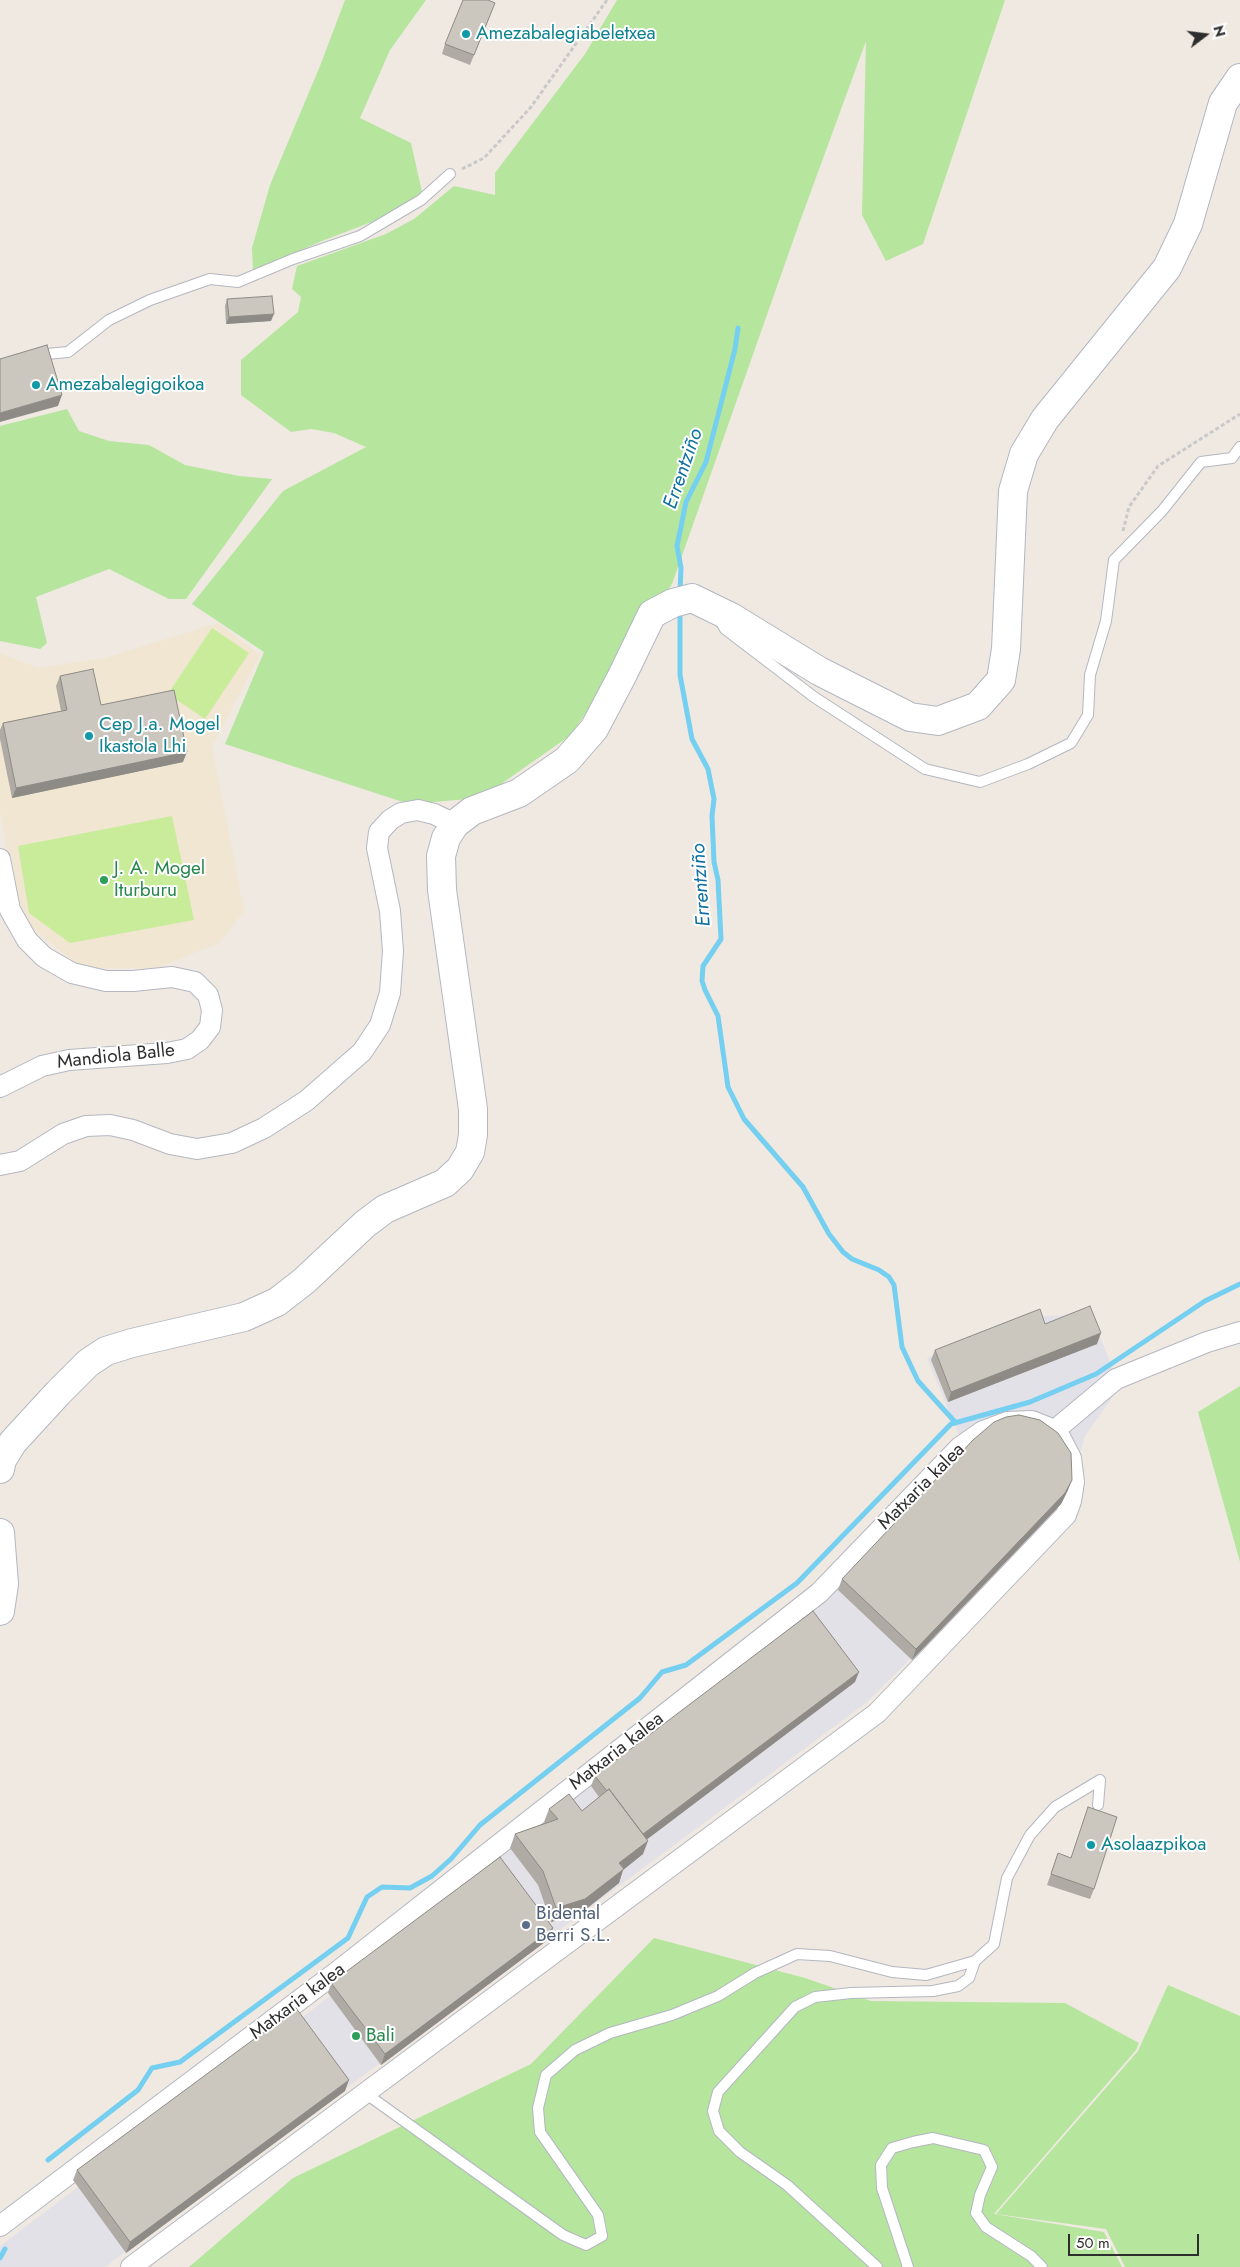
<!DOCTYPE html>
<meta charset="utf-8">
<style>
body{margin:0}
#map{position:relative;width:1240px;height:2267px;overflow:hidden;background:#efe9e1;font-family:Jost,sans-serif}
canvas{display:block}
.north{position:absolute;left:1180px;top:10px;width:50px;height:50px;-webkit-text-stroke:4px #fff;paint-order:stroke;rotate:75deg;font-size:14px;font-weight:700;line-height:20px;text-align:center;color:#2e2e2e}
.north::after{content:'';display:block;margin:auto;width:18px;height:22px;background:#2e2e2e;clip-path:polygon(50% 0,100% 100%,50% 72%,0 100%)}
.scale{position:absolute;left:1068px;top:2234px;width:131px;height:22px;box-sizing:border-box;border:2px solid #2e2e2e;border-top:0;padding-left:6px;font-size:15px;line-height:18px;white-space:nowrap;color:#2e2e2e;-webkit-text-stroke:4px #fff;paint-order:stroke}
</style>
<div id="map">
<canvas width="1240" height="2267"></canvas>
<div class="north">N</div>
<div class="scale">50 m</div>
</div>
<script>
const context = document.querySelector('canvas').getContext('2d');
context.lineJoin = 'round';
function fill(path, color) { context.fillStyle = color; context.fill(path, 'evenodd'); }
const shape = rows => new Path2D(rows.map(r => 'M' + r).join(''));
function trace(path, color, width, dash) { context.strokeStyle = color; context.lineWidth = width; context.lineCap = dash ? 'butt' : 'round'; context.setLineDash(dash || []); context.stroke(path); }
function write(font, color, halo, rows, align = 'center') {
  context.font = font + ' Jost,sans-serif'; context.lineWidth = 4; context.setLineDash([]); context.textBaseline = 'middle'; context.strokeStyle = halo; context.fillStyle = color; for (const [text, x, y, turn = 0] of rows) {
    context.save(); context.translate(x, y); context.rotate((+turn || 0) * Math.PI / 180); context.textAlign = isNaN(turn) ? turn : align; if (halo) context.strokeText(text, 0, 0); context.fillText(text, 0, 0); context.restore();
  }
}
const industrial = shape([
 [1091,1315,1120,1386,1085,1436,1063,1507,866,1703,105,2267,0,2267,0,2246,449,1906,484,1867,802,1625,967,1455,927,1358,1037,1316]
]);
const education = shape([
 [218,623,260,655,212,747,244,911,219,943,157,968,82,968,31,927,18,908,0,811,0,653,38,668,105,658]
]);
const green = shape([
 [345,0,426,0,390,50,360,118,411,143,422,192,387,216,322,241,253,271,252,248,270,185,320,66],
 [617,0,1005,0,923,244,886,261,862,215,866,41,799,224,672,584,571,735,481,798,409,804,225,744,264,652,192,604,283,491,366,447,334,433,311,429,291,432,241,395,241,360,298,312,301,297,292,289,297,266,386,234,414,219,454,186,495,195,495,173,585,54],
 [67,409,79,431,109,441,149,445,185,465,239,476,272,479,186,599,169,599,109,569,36,597,47,643,40,649,0,641,0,426],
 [1240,1386,1240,1562,1198,1412],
 [654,1938,805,1978,871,2001,1065,2003,1139,2043,1136,2050,994,2214,1104,2232,1122,2267,189,2267,293,2178,531,2064],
 [1168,1985,1240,2016,1240,2267,1125,2267,1106,2229,996,2214,1138,2051]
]);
const pitch = shape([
 [212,628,249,653,205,719,168,694],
 [172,816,194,920,70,943,29,913,18,846]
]);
const stream = shape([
 [680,592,681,568,677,546,686,502,706,462,735,349,738,328],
 [680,611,680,675,692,739,708,769,714,799,712,816,714,862,718,880,721,939,703,966,702,981,705,990,718,1016,728,1087,744,1119,803,1187,829,1234,843,1252,852,1259,879,1270,889,1277,894,1285,902,1347,918,1381,955,1422],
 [48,2160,138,2090,152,2068,180,2062,348,1938,367,1897,382,1887,410,1888,432,1876,451,1859,480,1825,640,1698,662,1672,686,1665,797,1583,951,1424,1030,1402,1096,1374,1205,1301,1240,1284],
 [0,2258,5,2249]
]);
const path = shape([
 [462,169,484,158,531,107,607,0],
 [1123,531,1129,507,1158,466,1240,414]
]);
const lane = shape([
 [36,355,68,352,109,320,150,300,210,279,238,282,293,259,360,236,421,200,450,174],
 [720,620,725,629,814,697,925,769,980,782,1028,764,1071,743,1088,715,1090,675,1106,621,1114,560,1162,511,1201,462,1232,458,1240,447],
 [365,2093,563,2235,586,2245,602,2236,598,2215,540,2132,538,2108,546,2075,575,2050,610,2033,672,2015,718,1996,755,1973,797,1954,830,1956,892,1972,926,1975,975,1961,994,1944,1007,1878,1030,1835,1055,1807,1100,1780,1098,1805],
 [877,2267,787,2185,740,2152,719,2131,713,2111,718,2092,795,2007,815,1997,851,1993,933,1991,958,1986,969,1978,975,1961],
 [908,2267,882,2188,881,2165,892,2148,913,2142,933,2138,984,2150,992,2167,980,2195,976,2213,986,2227,1031,2256,1042,2267]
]);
const street = shape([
 [0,859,10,910,27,940,44,957,72,973,106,981,133,981,172,977,195,982,208,995,212,1010,210,1027,200,1040,187,1049,167,1053,69,1060,42,1066,0,1087],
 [0,1165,20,1161,63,1134,86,1126,110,1125,133,1130,170,1144,197,1149,232,1143,264,1128,306,1101,362,1052,380,1025,390,993,393,951,390,911,377,848,379,832,390,820,401,813,418,810,434,814,455,824],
 [1057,1431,1061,1425,1116,1379,1207,1342,1240,1332],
 [0,2226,338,1971,819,1593,960,1447,983,1431,1007,1422,1032,1421,1057,1431,1071,1458,1074,1482,1071,1501,1066,1515,877,1713,131,2267]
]);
const secondary = shape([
 [0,1469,2,1460,13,1442,58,1393,88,1363,106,1351,132,1343,244,1317,277,1302,304,1281,365,1224,385,1209,445,1183,460,1169,470,1152,473,1135,473,1109,442,890,441,856,446,838,455,824,472,811,519,793,567,760,594,729,622,676,652,614,673,603,692,598,731,617,819,671,910,717,938,721,978,706,1001,680,1006,649,1013,491,1024,454,1045,419,1167,268,1188,224,1223,103,1240,78],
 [0,1533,4,1584,0,1611]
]);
const wall = shape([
 [491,13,470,65,442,54,445,44],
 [227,299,271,321,226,324,225,306],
 [60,676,101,705,183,762,12,798,0,739,0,730,3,723,61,711,56,686],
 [1045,1324,1097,1344,948,1402,931,1360,935,1350],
 [1068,1490,1061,1504,912,1660,838,1590,842,1579],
 [855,1682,647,1839,643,1854,623,1870,619,1883,581,1913,551,1922,538,1885,510,1848,515,1834,545,1823,544,1822,549,1809,582,1811,599,1797,591,1786,595,1776],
 [1058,1853,1094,1889,1090,1899,1047,1885],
 [553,1928,549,1939,381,2065,328,1993,331,1983],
 [345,2091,126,2253,73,2180,77,2170]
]);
const shadedWall = shape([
 [274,314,271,321,226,324,229,317],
 [62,395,58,406,0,422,0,413],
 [187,752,183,762,12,798,16,788],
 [1101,1333,1097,1344,948,1402,951,1392],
 [1072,1480,1068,1490,1061,1504,912,1660,916,1649],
 [859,1672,855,1682,637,1847,641,1836],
 [648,1841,643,1854,623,1870,619,1883,581,1913,551,1922,556,1908,619,1863],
 [553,1928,549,1939,381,2065,385,2054],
 [349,2080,345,2091,126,2253,130,2242]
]);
const building = shape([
 [463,0,488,0,495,3,474,55,445,44,463,0],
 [272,296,274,314,229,317,227,299,272,296],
 [47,345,62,395,0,413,0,359,47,345],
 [93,669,101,705,174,690,187,752,16,788,3,723,67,710,60,676,93,669],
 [1090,1306,1101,1333,951,1392,935,1350,1040,1309,1045,1324,1090,1306],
 [1019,1415,1040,1420,1058,1433,1071,1453,1072,1480,1065,1493,916,1649,842,1579,973,1440,994,1422,1006,1417,1019,1415],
 [813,1611,859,1672,643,1834,609,1789,607,1791,595,1776,813,1611],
 [609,1789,648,1841,619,1863,624,1869,585,1899,556,1908,543,1871,515,1834,558,1819,549,1809,569,1794,582,1811,609,1789],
 [1088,1807,1117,1817,1094,1889,1051,1874,1058,1853,1071,1858,1088,1807],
 [500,1857,553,1928,385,2054,331,1983,500,1857],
 [296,2008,349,2080,130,2242,77,2170,296,2008]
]);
const markers = [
 [466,34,5,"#0f9aa8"],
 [36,385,5,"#0f9aa8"],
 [89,736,5,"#0f9aa8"],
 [104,880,5,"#2e9e5b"],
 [1091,1845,5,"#0f9aa8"],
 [526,1925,5,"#5c6f8a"],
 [356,2036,5,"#2e9e5b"]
];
const cultureNames = [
 ["Amezabalegiabeletxea",476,34],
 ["Amezabalegigoikoa",46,385],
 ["Cep J.a. Mogel",99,725],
 ["Ikastola Lhi",99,747],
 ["Asolaazpikoa",1101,1845]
];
const leisureNames = [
 ["J. A. Mogel",114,869],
 ["Iturburu",114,891],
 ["Bali",366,2036]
];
const streetNames = [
 ["Mandiola Balle",116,1057,-6],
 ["Matxaria kalea",922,1487,-45],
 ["Matxaria kalea",617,1752,-38],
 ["Matxaria kalea",298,2002,-37]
];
const serviceNames = [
 ["Bidental",536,1914],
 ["Berri S.L.",536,1936]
];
const waterNames = [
 ["Errentziño",684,469,-71],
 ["Errentziño",702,885,-94]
];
fill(industrial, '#e3e1e8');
fill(education, '#f0e6d1');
fill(green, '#b6e59e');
fill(pitch, '#c9ec9a');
trace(stream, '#75cff0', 5);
trace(lane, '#b4b7c1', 12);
trace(street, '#b4b7c1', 22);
trace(secondary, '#b4b7c1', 30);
trace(path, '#c9c9c9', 3, [4, 2.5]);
trace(lane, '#fff', 10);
trace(street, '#fff', 20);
trace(secondary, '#fff', 28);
fill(wall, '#afaba4');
fill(shadedWall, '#8e8b86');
fill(building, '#cbc7bf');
trace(building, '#8e8b86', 1);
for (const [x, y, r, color] of markers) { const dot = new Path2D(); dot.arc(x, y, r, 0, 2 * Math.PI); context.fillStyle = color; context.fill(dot); trace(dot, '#fff', 2); }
write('19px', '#0d838f', '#fff', cultureNames, 'left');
write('19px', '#27864d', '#fff', leisureNames, 'left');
write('19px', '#2e2e2e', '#fff', streetNames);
write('19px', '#4e5e75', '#fff', serviceNames, 'left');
write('italic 20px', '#0d6fa3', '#fff', waterNames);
</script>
